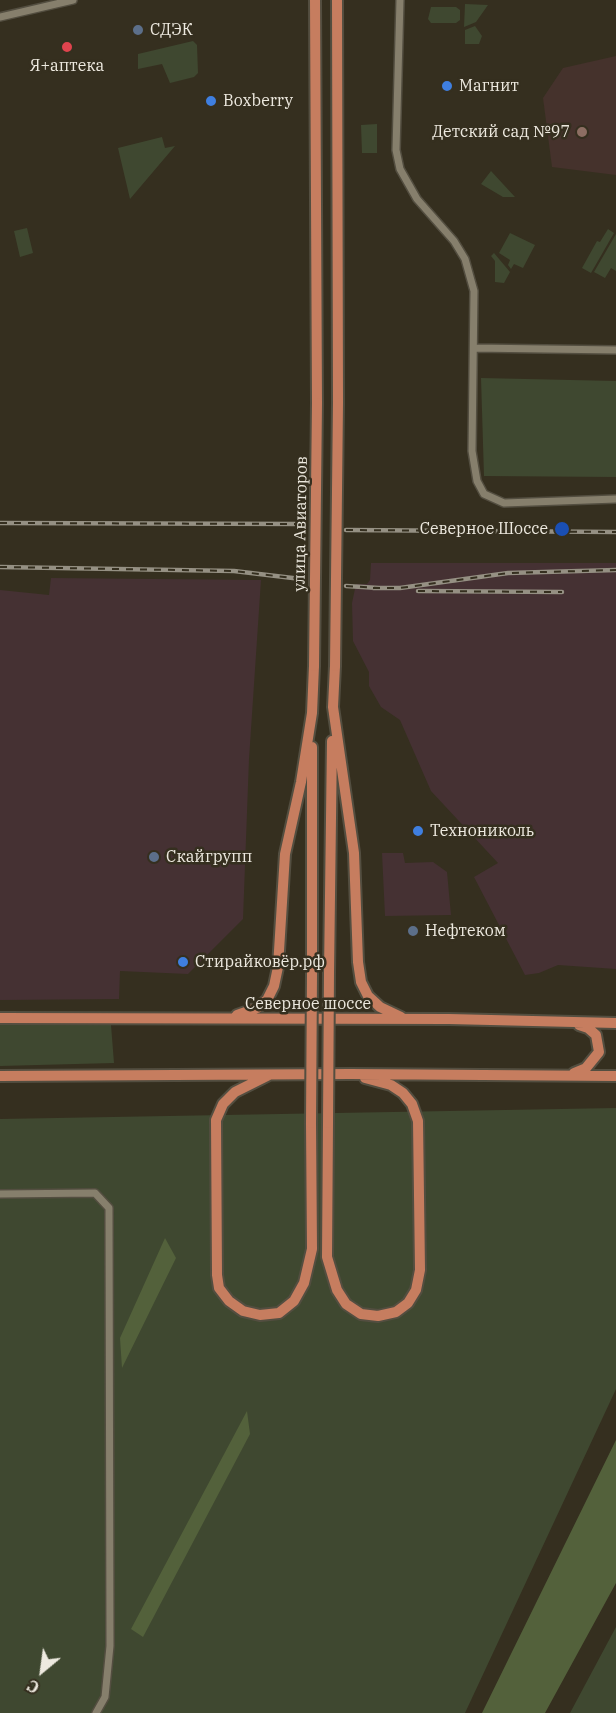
<!DOCTYPE html>
<meta charset="utf-8">
<style>
body{margin:0}
#map{position:relative;width:616px;height:1713px;overflow:hidden;background:#352f1f;font-family:"IBM Plex Serif",serif}
canvas{display:block}
.north{position:absolute;left:12px;top:1641px;width:60px;height:60px;-webkit-text-stroke:4px #352f1f;paint-order:stroke;rotate:209deg;font-size:16px;font-weight:700;line-height:24px;text-align:center;color:#ede9df}
.north::after{content:'';display:block;margin:auto;width:21px;height:27px;background:#ede9df;clip-path:polygon(50% 0,100% 100%,50% 72%,0 100%)}
</style>
<div id="map">
<canvas width="616" height="1713"></canvas>
<div class="north">С</div>
</div>
<script>
const context = document.querySelector('canvas').getContext('2d');
context.lineJoin = 'round';
function fill(path, color) { context.fillStyle = color; context.fill(path, 'evenodd'); }
const shape = rows => new Path2D(rows.map(r => 'M' + r).join(''));
function trace(path, color, width, dash) { context.strokeStyle = color; context.lineWidth = width; context.lineCap = dash ? 'butt' : 'round'; context.setLineDash(dash || []); context.stroke(path); }
function write(font, color, halo, rows, align = 'center') {
  context.font = font + ' "IBM Plex Serif",serif'; context.lineWidth = 5; context.setLineDash([]); context.textBaseline = 'middle'; context.strokeStyle = halo; context.fillStyle = color; for (const [text, x, y, turn = 0] of rows) {
    context.save(); context.translate(x, y); context.rotate((+turn || 0) * Math.PI / 180); context.textAlign = isNaN(turn) ? turn : align; if (halo) context.strokeText(text, 0, 0); context.fillText(text, 0, 0); context.restore();
  }
}
const industrial = shape([
 [371,563,616,563,616,969,558,965,539,973,525,975,474,877,498,863,431,791,400,720,381,707,369,686,369,672,353,641,352,603,356,584,367,584,370,580],
 [51,578,261,580,249,759,243,919,188,974,120,971,119,999,0,1000,0,590,49,595],
 [382,853,403,853,405,863,433,862,447,872,451,915,385,916]
]);
const education = shape([
 [616,56,616,175,552,167,543,98,563,68]
]);
const green = shape([
 [465,4,488,5,476,22,464,27],
 [431,7,456,7,460,10,460,20,456,23,431,23,428,19],
 [475,26,482,36,479,44,465,44,465,30],
 [193,41,197,45,198,73,194,77,170,83,162,64,138,69,138,54],
 [377,124,377,153,362,153,361,125],
 [162,137,165,148,175,146,130,199,118,148],
 [491,171,515,197,503,197,481,184],
 [27,228,33,253,20,257,14,231],
 [608,229,614,233,591,273,582,268,597,241,600,242],
 [510,233,535,245,523,268,514,264,511,269,508,265,510,260,499,253],
 [616,234,616,271,611,268,605,278,594,272],
 [494,253,510,272,504,283,495,282,495,261,491,256],
 [481,378,616,381,616,477,484,476],
 [0,1025,111,1025,114,1063,0,1066],
 [616,1108,616,1389,465,1713,0,1713,0,1119],
 [616,1627,616,1713,570,1713]
]);
const forest = shape([
 [165,1238,176,1258,122,1368,120,1338],
 [247,1411,250,1434,143,1637,131,1629],
 [616,1440,616,1583,545,1713,482,1713]
]);
const street = shape([
 [400,0,396,150,400,169,417,199,454,241,465,259,474,291,472,451,477,481,484,494,504,503,616,499],
 [0,17,73,0],
 [474,348,616,350],
 [0,1194,95,1193,109,1208,110,1646,105,1697,96,1713]
]);
const primary = shape([
 [315,0,317,403],
 [337,0,338,403],
 [335,666,333,707,354,853,358,962,361,982,368,996,380,1007,401,1017],
 [312,973,312,747],
 [329,973,332,741],
 [237,1015,257,1008,267,1000,274,986,278,967,285,854,301,782,312,713,314,666],
 [0,1018,449,1019,616,1023],
 [574,1073,586,1068,599,1052,596,1035,588,1028,579,1025],
 [269,1075,235,1092,223,1104,216,1120,217,1275,219,1288,229,1301,243,1311,260,1315,279,1313,294,1301,304,1283,312,1249,311,1123],
 [0,1076,350,1074,616,1076],
 [328,1123,327,1257,337,1290,346,1304,361,1314,378,1316,396,1312,408,1303,416,1290,420,1270,418,1121,412,1104,403,1093,391,1085,365,1078]
]);
const rail = shape([
 [0,523,302,524],
 [346,530,616,532],
 [0,567,234,571,301,579],
 [346,586,379,588],
 [373,588,400,588,508,573,616,570],
 [418,591,562,592]
]);
const primaryBridge = shape([
 [314,666,317,403],
 [335,666,338,403],
 [311,1123,312,973],
 [328,1123,329,973]
]);
const markers = [
 [138,30,6,"#5c6f8a"],
 [67,47,6,"#e0444e"],
 [447,86,6,"#3f7fe0"],
 [211,101,6,"#3f7fe0"],
 [582,132,6,"#8d6e63"],
 [562,529,8,"#1a4fb4"],
 [418,831,6,"#3f7fe0"],
 [154,857,6,"#5c6f8a"],
 [413,931,6,"#5c6f8a"],
 [183,962,6,"#3f7fe0"]
];
const poiNames = [
 ["СДЭК",150,30],
 ["Я+аптека",67,66,"center"],
 ["Магнит",459,86],
 ["Boxberry",223,101],
 ["Детский сад №97",570,132,"right"],
 ["Северное Шоссе",548,529,"right"],
 ["Технониколь",430,831],
 ["Скайгрупп",166,857],
 ["Нефтеком",425,931],
 ["Стирайковёр.рф",195,962]
];
const streetNames = [
 ["улица Авиаторов",301,524,-89],
 ["Северное шоссе",308,1004]
];
fill(industrial, '#453133');
fill(education, '#45322c');
fill(green, '#3f4830');
fill(forest, '#53613b');
trace(street, '#534e40', 10);
trace(primary, '#534e40', 14);
trace(street, '#867f6c', 7);
trace(primary, '#c67d5f', 10);
trace(rail, '#959083', 4.5);
trace(rail, '#352f1f', 2, [7]);
trace(primaryBridge, '#534e40', 14, []);
trace(primaryBridge, '#c67d5f', 10);
for (const [x, y, r, color] of markers) { const dot = new Path2D(); dot.arc(x, y, r, 0, 2 * Math.PI); context.fillStyle = color; context.fill(dot); trace(dot, '#352f1f', 2); }
write('16px', '#ede9df', '#352f1f', poiNames, 'left');
write('16px', '#ede9df', '#352f1f', streetNames);
</script>
